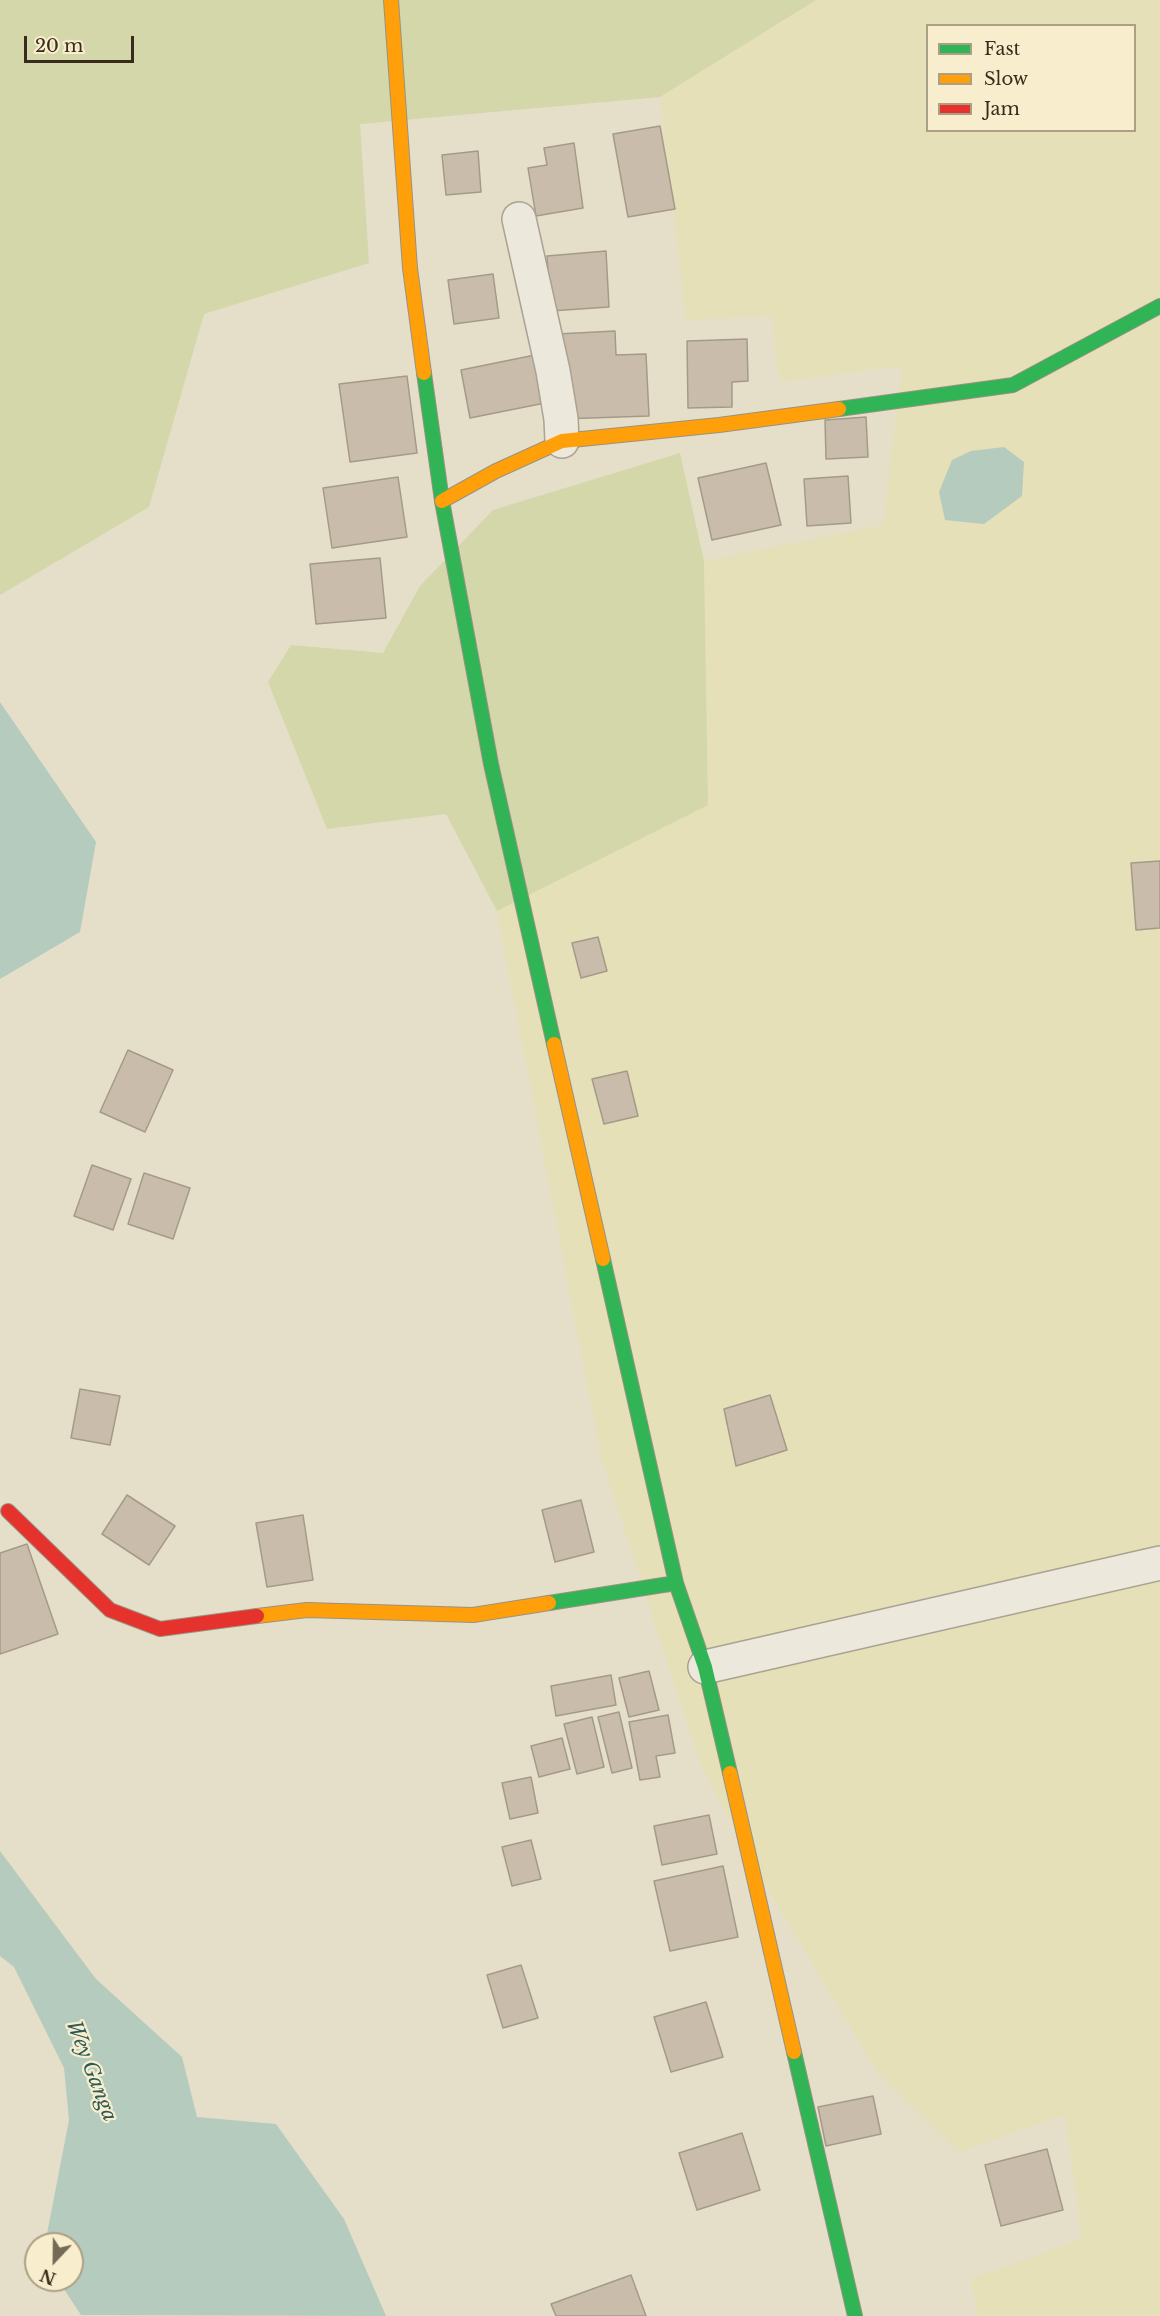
<!DOCTYPE html>
<style>
body{margin:0}
#map{position:relative;width:1160px;height:2316px;overflow:hidden;background:#e5dfc9;font-family:"Libre Baskerville",serif}
canvas{display:block}
.legend{position:absolute;left:926px;top:24px;width:210px;height:108px;box-sizing:border-box;background:#f8eecd;border:2px solid #aba086;margin:0;padding:8px 10px;list-style:none;font-size:18px;color:#382b1b}
.legend li{display:flex;align-items:center;gap:12px;height:30px}
.legend b{width:30px;border:2px solid #aba086}
.north{position:absolute;left:24px;top:2232px;width:60px;height:60px;box-sizing:border-box;background:#f8eecd;border:2px solid #aba086;border-radius:50%;rotate:202deg;font-size:16px;font-weight:700;line-height:24px;text-align:center;color:#382b1b}
.north::after{content:'';display:block;margin:auto;width:21px;height:27px;background:#756a58;clip-path:polygon(50% 0,100% 100%,50% 72%,0 100%)}
.scale{position:absolute;left:24px;top:36px;width:110px;height:27px;box-sizing:border-box;border:3px solid #382b1b;border-top:0;padding-left:8px;font-size:18px;line-height:21px;white-space:nowrap;color:#382b1b;-webkit-text-stroke:4px #f8eecd;paint-order:stroke}
</style>
<div id="map">
<canvas width="1160" height="2316"></canvas>
<ul class="legend">
<li><b style="height:8px;background:#30b455"></b>Fast</li>
<li><b style="height:8px;background:#ff9f0a"></b>Slow</li>
<li><b style="height:8px;background:#e5322d"></b>Jam</li>
</ul>
<div class="north">N</div>
<div class="scale">20 m</div>
</div>
<script>
const context = document.querySelector('canvas').getContext('2d');
context.lineJoin = 'round';
function fill(path, color) { context.fillStyle = color; context.fill(path, 'evenodd'); }
const shape = rows => new Path2D(rows.map(r => 'M' + r).join(''));
function trace(path, color, width, dash) { context.strokeStyle = color; context.lineWidth = width; context.lineCap = dash ? 'butt' : 'round'; context.setLineDash(dash || []); context.stroke(path); }
function write(font, color, halo, rows, align = 'center') {
  context.font = font + ' "Libre Baskerville",serif'; context.lineWidth = 4.5; context.setLineDash([]); context.textBaseline = 'middle'; context.strokeStyle = halo; context.fillStyle = color; for (const [text, x, y, turn = 0] of rows) {
    context.save(); context.translate(x, y); context.rotate((+turn || 0) * Math.PI / 180); context.textAlign = isNaN(turn) ? turn : align; if (halo) context.strokeText(text, 0, 0); context.fillText(text, 0, 0); context.restore();
  }
}
const farmland = shape([
 [816,0,1160,0,1160,2316,978,2316,971,2279,1082,2239,1065,2115,959,2152,876,2070,747,1854,699,1760,601,1457,497,911,708,805,704,561,883,525,902,366,780,382,771,316,686,320,660,97],
 [928,26,1134,26,1134,130,928,130]
]);
const green = shape([
 [0,0,816,0,660,97,360,124,369,263,204,314,149,507,0,595],
 [680,453,704,561,708,805,497,911,446,814,327,829,268,682,291,645,383,653,420,586,493,510]
]);
const water = shape([
 [1004,447,1024,462,1022,496,984,524,945,520,939,492,952,460,971,451],
 [0,702,96,842,80,932,0,979],
 [0,1851,96,1979,182,2057,197,2117,276,2124,344,2219,386,2316,81,2315,58,2280,72,2280,72,2244,45,2244,69,2120,64,2068,14,1967,0,1956]
]);
const building = shape([
 [660,126,675,209,628,217,613,134,660,126],
 [574,143,583,208,536,216,528,168,547,165,544,148,574,143],
 [478,151,481,192,446,195,442,155,478,151],
 [606,251,609,307,550,311,547,256,606,251],
 [493,274,499,318,454,324,448,280,493,274],
 [615,331,616,355,646,354,649,416,561,419,557,334,615,331],
 [747,339,748,381,732,382,732,407,688,408,687,341,747,339],
 [535,355,545,403,470,418,461,370,535,355],
 [407,376,417,453,350,462,339,384,407,376],
 [866,417,868,457,826,459,825,420,866,417],
 [766,463,781,525,712,540,698,478,766,463],
 [848,476,851,523,807,526,804,479,848,476],
 [398,477,407,537,332,548,323,488,398,477],
 [380,558,386,618,316,624,310,564,380,558],
 [1160,861,1160,928,1136,930,1131,863,1160,861],
 [598,937,607,971,581,978,572,943,598,937],
 [128,1050,173,1070,145,1132,100,1112,128,1050],
 [627,1071,638,1116,604,1124,592,1079,627,1071],
 [92,1165,131,1179,113,1230,74,1216,92,1165],
 [144,1173,190,1188,173,1239,128,1224,144,1173],
 [80,1389,120,1396,110,1445,71,1438,80,1389],
 [770,1395,787,1450,736,1466,724,1409,770,1395],
 [127,1495,175,1526,149,1565,102,1534,127,1495],
 [581,1500,594,1552,555,1562,542,1510,581,1500],
 [303,1515,313,1580,267,1587,256,1523,303,1515],
 [27,1544,58,1634,0,1654,0,1553,27,1544],
 [649,1671,659,1710,629,1717,619,1678,649,1671],
 [611,1675,616,1705,556,1716,551,1686,611,1675],
 [619,1712,632,1768,612,1773,598,1717,619,1712],
 [668,1715,675,1753,656,1756,660,1777,640,1780,629,1722,668,1715],
 [592,1717,604,1767,577,1774,564,1724,592,1717],
 [562,1738,570,1769,539,1777,531,1746,562,1738],
 [531,1777,538,1813,510,1819,502,1783,531,1777],
 [709,1815,717,1854,662,1865,654,1826,709,1815],
 [531,1840,541,1879,512,1886,502,1847,531,1840],
 [723,1866,738,1937,670,1951,654,1881,723,1866],
 [521,1965,538,2018,503,2028,487,1975,521,1965],
 [706,2002,723,2057,671,2072,654,2017,706,2002],
 [873,2096,881,2134,826,2146,818,2107,873,2096],
 [742,2133,760,2190,697,2210,679,2153,742,2133],
 [1047,2149,1063,2210,1001,2226,985,2165,1047,2149],
 [631,2275,646,2316,556,2316,551,2304,631,2275]
]);
const street = shape([
 [519,219,553,371,561,419,562,441],
 [705,1667,1160,1563]
]);
const fast = shape([
 [424,373,442,501,491,764,554,1044],
 [839,409,1013,385,1160,306],
 [603,1259,676,1583,705,1667,730,1773],
 [549,1603,676,1583],
 [794,2052,855,2316]
]);
const slow = shape([
 [391,0,410,268,424,373],
 [442,501,496,471,562,441,719,425,839,409],
 [554,1044,603,1259],
 [257,1616,307,1610,473,1615,549,1603],
 [730,1773,794,2052]
]);
const jam = shape([
 [8,1511,110,1610,160,1629,257,1616]
]);
const waterNames = [
 ["Wey Ganga",91,2071,69]
];
fill(farmland, '#e6e0b8');
fill(green, '#d3d7aa');
fill(water, '#b5cbbe');
fill(building, '#c9bcaa');
trace(building, '#a59a89', 1.5);
trace(street, '#aaa293', 36);
trace(fast, '#999283', 16);
trace(slow, '#999283', 16);
trace(jam, '#999283', 16);
trace(street, '#ece8dc', 33);
trace(fast, '#30b455', 14);
trace(slow, '#ff9f0a', 14);
trace(jam, '#e5322d', 14);
write('italic 20px', '#295959', '#f8eecd', waterNames);
</script>
